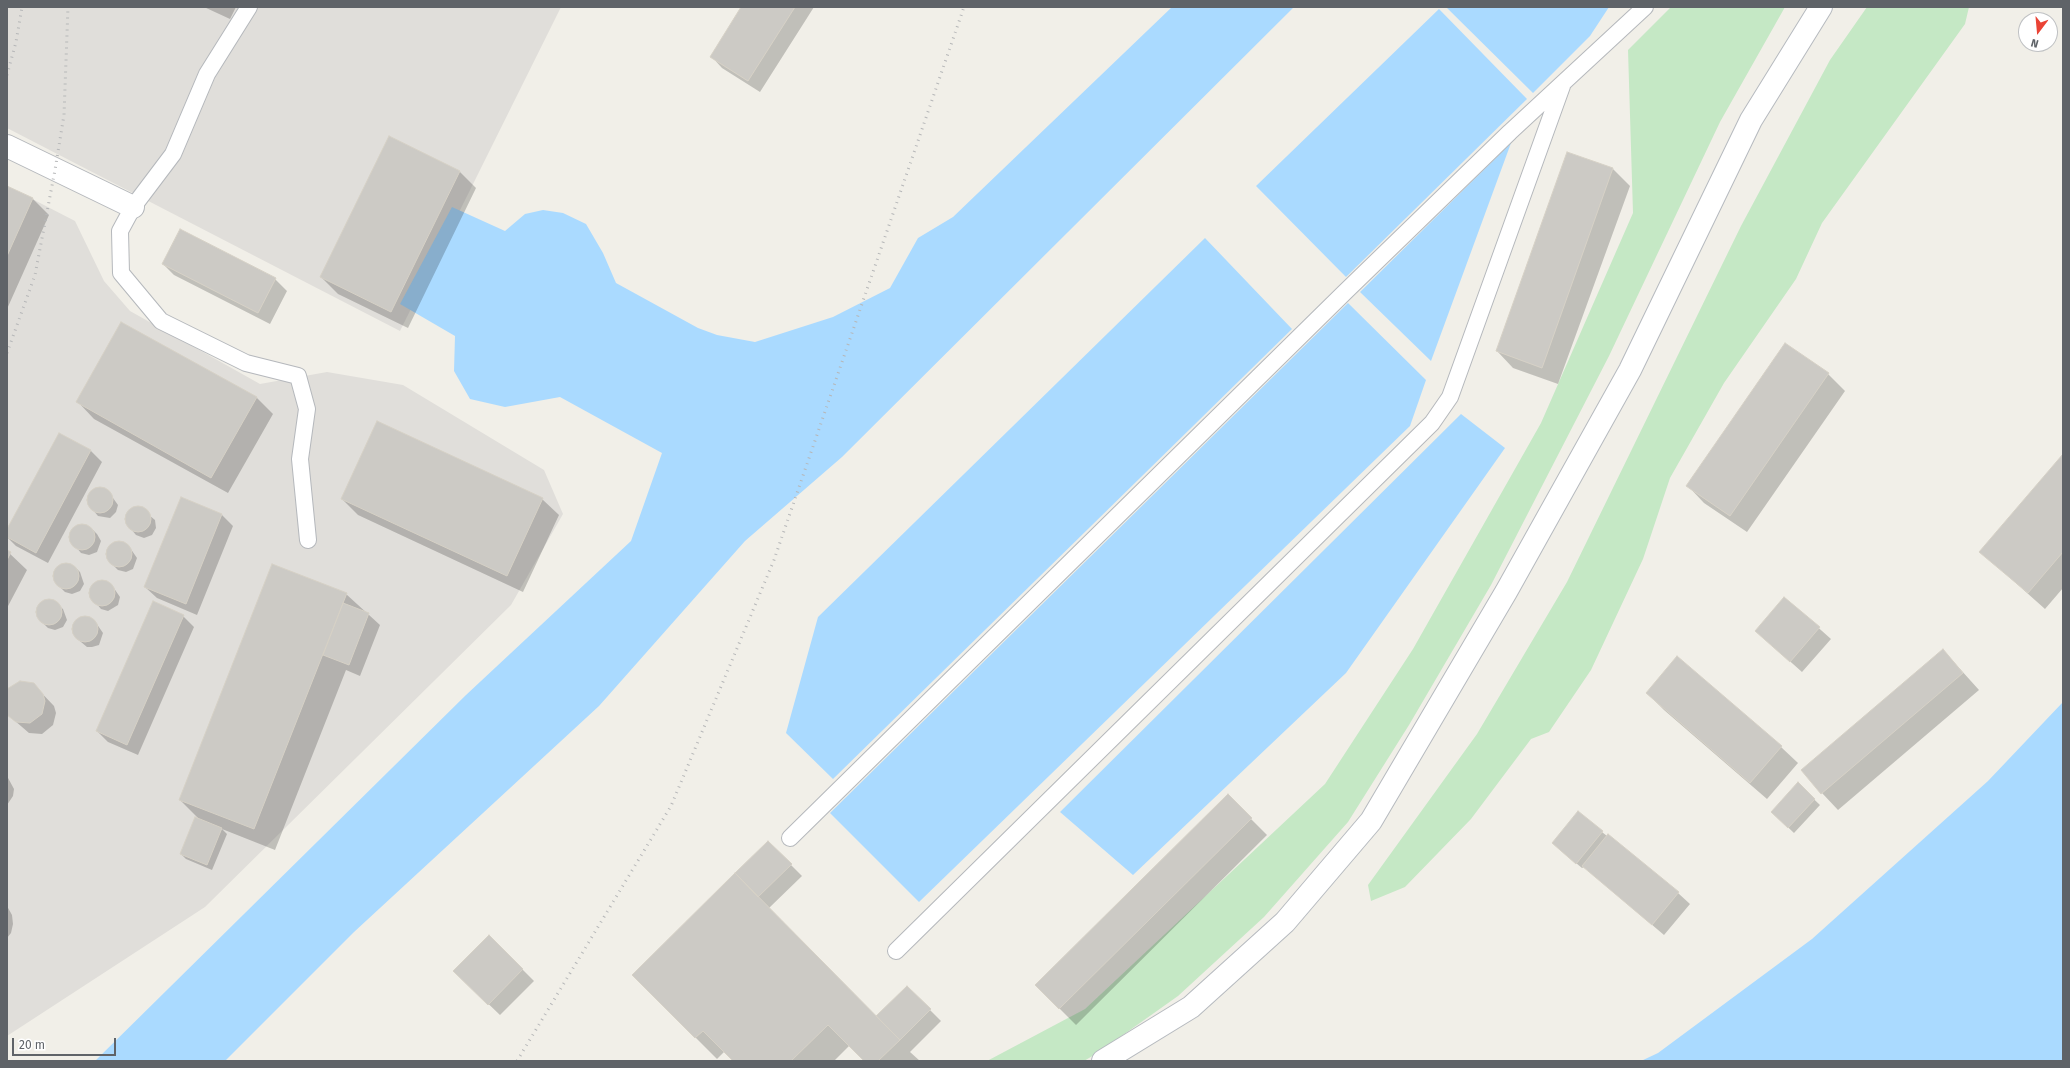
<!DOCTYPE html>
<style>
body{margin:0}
#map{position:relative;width:2070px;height:1068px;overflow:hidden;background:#f1efe8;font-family:"Fira Sans",sans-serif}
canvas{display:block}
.frame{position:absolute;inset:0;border:8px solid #5f6368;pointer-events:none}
.north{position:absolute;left:2018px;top:12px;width:40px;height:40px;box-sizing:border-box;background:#fff;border:1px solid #bfc1c3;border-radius:50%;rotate:196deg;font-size:11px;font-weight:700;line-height:16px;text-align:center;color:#5f6368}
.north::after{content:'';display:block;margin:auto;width:14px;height:18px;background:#ea4335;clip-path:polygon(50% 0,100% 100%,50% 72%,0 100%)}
.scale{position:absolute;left:12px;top:1038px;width:104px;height:18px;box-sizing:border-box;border:2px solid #5f6368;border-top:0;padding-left:5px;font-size:12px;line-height:14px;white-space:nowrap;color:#5f6368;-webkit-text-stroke:3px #fff;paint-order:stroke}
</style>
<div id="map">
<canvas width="2070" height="1068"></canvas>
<div class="frame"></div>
<div class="north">N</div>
<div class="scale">20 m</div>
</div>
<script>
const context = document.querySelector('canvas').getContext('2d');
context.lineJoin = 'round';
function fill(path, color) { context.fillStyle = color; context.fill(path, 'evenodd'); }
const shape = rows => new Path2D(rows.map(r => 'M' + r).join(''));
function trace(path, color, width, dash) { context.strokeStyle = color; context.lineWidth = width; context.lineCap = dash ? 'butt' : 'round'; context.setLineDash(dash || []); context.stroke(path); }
const industrial = shape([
 [7,7,561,7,400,331,7,128],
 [7,186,75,221,104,281,130,311,260,384,327,372,403,385,544,470,563,514,511,605,205,907,7,1036]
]);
const green = shape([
 [1671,7,1785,7,1720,122,1609,356,1491,585,1409,725,1348,822,1264,917,1178,996,1099,1052,1084,1061,987,1061,1085,1009,1325,784,1413,649,1541,423,1633,213,1628,50],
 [1867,7,1969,7,1965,24,1822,223,1796,279,1724,383,1670,478,1643,559,1591,670,1549,732,1531,739,1471,819,1405,887,1371,901,1368,885,1477,734,1567,582,1741,226,1830,60]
]);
const water = shape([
 [1172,7,1294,7,842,457,745,541,599,706,354,932,225,1061,95,1061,466,695,631,541,662,453,560,397,505,407,470,399,454,371,455,336,400,304,452,207,505,231,525,214,543,210,563,213,586,224,603,253,616,283,698,328,717,335,755,342,833,317,890,288,918,238,953,217],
 [1446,7,1609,7,1590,36,1533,93],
 [1439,9,1527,99,1346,277,1256,186],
 [1511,143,1431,361,1360,292],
 [1205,238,1292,329,833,779,786,733,818,617],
 [1348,303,1426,380,1410,426,919,902,830,813],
 [1461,414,1505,448,1346,673,1133,875,1060,812],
 [2063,702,2063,1061,1641,1061,1658,1053,1812,939,1988,781]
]);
const shadow = shape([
 [204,7,236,7,230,19],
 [742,7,814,7,760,92,722,68,711,56],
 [390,138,460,172,476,188,408,328,338,294,321,277],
 [1568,153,1613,169,1630,186,1558,384,1513,368,1497,351],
 [7,188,33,199,49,215,7,309],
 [180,231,275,279,287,291,270,324,174,275,163,264],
 [1785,345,1828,374,1845,391,1747,532,1704,503,1688,486],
 [256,397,273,414,228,493,94,419,78,402],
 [59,434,91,451,102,462,48,563,16,546,7,537,7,531],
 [2063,456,2063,588,2045,609,1981,552],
 [97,488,108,491,118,505,116,512,110,518,98,516,88,504,88,496],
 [181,499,222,515,233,526,197,615,157,598,145,587],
 [342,499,542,499,559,515,523,592,358,515],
 [139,507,155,520,156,528,152,535,144,538,136,535,126,523,126,515,131,509],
 [79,525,91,528,97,534,101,541,97,552,89,555,81,553,76,547,70,537,73,529],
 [120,542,128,545,137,558,133,569,126,572,118,570,112,564,107,554,109,546],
 [7,551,27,570,7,608],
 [67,563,75,567,80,572,84,584,80,591,72,594,65,592,59,586,53,575,56,568],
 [103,580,111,584,120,597,118,605,108,611,101,609,90,596,92,585],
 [346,594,380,625,360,676,346,670,275,850,222,829,227,834,212,870,186,859,181,854,200,820,180,800],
 [1785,598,1831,639,1802,672,1756,631],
 [50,599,63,609,67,620,63,627,55,630,48,628,42,622,37,611,40,604],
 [183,616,194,627,138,755,108,742,97,731],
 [86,617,94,620,103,633,99,645,92,647,87,647,81,642,75,636,73,628,79,618],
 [1943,650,1979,690,1838,810,1822,793],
 [33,684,54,706,56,713,53,725,42,734,29,733,7,714,7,691],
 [1647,693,1781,747,1798,763,1767,799,1664,710],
 [7,776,14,789,13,796,7,805],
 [1798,784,1820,805,1794,833,1772,812],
 [1228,796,1267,835,1076,1025,1036,985],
 [1602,832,1678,893,1690,904,1664,935,1584,867,1582,868,1559,849],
 [768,842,802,876,768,909,876,1017,907,987,941,1021,910,1052,920,1061,866,1061,850,1045,834,1061,735,1061,725,1051,717,1059,633,975],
 [7,906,12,915,13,924,11,933,7,938],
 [489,936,534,981,500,1015,454,971]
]);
const building = shape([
 [741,7,795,7,748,81,710,57,741,7],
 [389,136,460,171,391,312,320,277,389,136],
 [1567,152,1613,168,1542,368,1496,351,1567,152],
 [7,186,33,198,7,256,7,186],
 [180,229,276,278,258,313,162,264,180,229],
 [121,322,257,397,211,478,76,402,121,322],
 [1785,343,1829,373,1730,516,1686,486,1785,343],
 [377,421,543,498,507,576,341,499,377,421],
 [59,433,91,450,36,553,7,537,7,529,59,433],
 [2063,454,2063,552,2028,593,1979,552,2063,454],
 '87 500a13 13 0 1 1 26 0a13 13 0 1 1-26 0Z',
 [181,497,222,514,186,604,144,587,181,497],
 '125 519a13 13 0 1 1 26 0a13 13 0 1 1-26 0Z',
 '69 537a13 13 0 1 1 26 0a13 13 0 1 1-26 0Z',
 '106 554a13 13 0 1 1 26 0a13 13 0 1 1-26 0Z',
 [7,550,11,552,7,560,7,550],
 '53 576a13 13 0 1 1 26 0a13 13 0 1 1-26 0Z',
 [272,564,347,593,254,829,179,800,272,564],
 '89 593a13 13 0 1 1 26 0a13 13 0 1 1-26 0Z',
 [1784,597,1820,627,1790,662,1755,631,1784,597],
 '36 612a13 13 0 1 1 26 0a13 13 0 1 1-26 0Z',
 [153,601,184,615,127,745,96,731,153,601],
 [343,603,369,613,349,665,323,655,343,603],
 '72 629a13 13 0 1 1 26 0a13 13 0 1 1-26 0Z',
 [1943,649,1963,673,1821,794,1801,770,1943,649],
 [1677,656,1782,746,1750,783,1646,693,1677,656],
 [20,681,34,683,43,694,45,701,42,714,30,723,16,722,7,715,7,689,20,681],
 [1798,782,1815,799,1788,828,1771,812,1798,782],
 [1228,794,1252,818,1059,1009,1035,985,1228,794],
 [1578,811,1603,831,1576,864,1552,843,1578,811],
 [195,817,222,828,207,865,180,854,195,817],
 [1608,834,1679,892,1652,925,1582,866,1608,834],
 [768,841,792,864,758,897,735,873,768,841],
 [735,873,900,1040,878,1061,864,1061,828,1025,791,1061,733,1061,703,1031,695,1038,632,975,735,873],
 [489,935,523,969,488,1005,453,971,489,935],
 [907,986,931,1009,900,1040,876,1016,907,986]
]);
const service = shape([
 [249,7,207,74,173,154,133,207,120,231,121,273,161,321,246,363,298,376,307,409,300,459,308,540],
 [790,838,1344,293,1510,132,1645,7],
 [896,951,1432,423,1450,397,1562,86]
]);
const minor = shape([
 [7,146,133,207]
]);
const secondary = shape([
 [1103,1061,1191,1007,1285,922,1371,821,1506,592,1630,370,1751,120,1821,7]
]);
const rail = shape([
 [7,75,16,42,22,7],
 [7,353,35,275,55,170,64,115,68,7],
 [517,1061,671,806,774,560,964,7]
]);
fill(industrial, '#e0deda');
fill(green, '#c5e8c5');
fill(water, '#aadaff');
fill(shadow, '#0003');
fill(building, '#cccac5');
trace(building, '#d6d1c6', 1);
trace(service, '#b5b8bc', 18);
trace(minor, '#b5b8bc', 24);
trace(secondary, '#b6babf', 24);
trace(service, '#fff', 16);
trace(minor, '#fff', 22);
trace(secondary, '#fff', 22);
trace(rail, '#b6b7b8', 3, [1, 5]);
</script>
